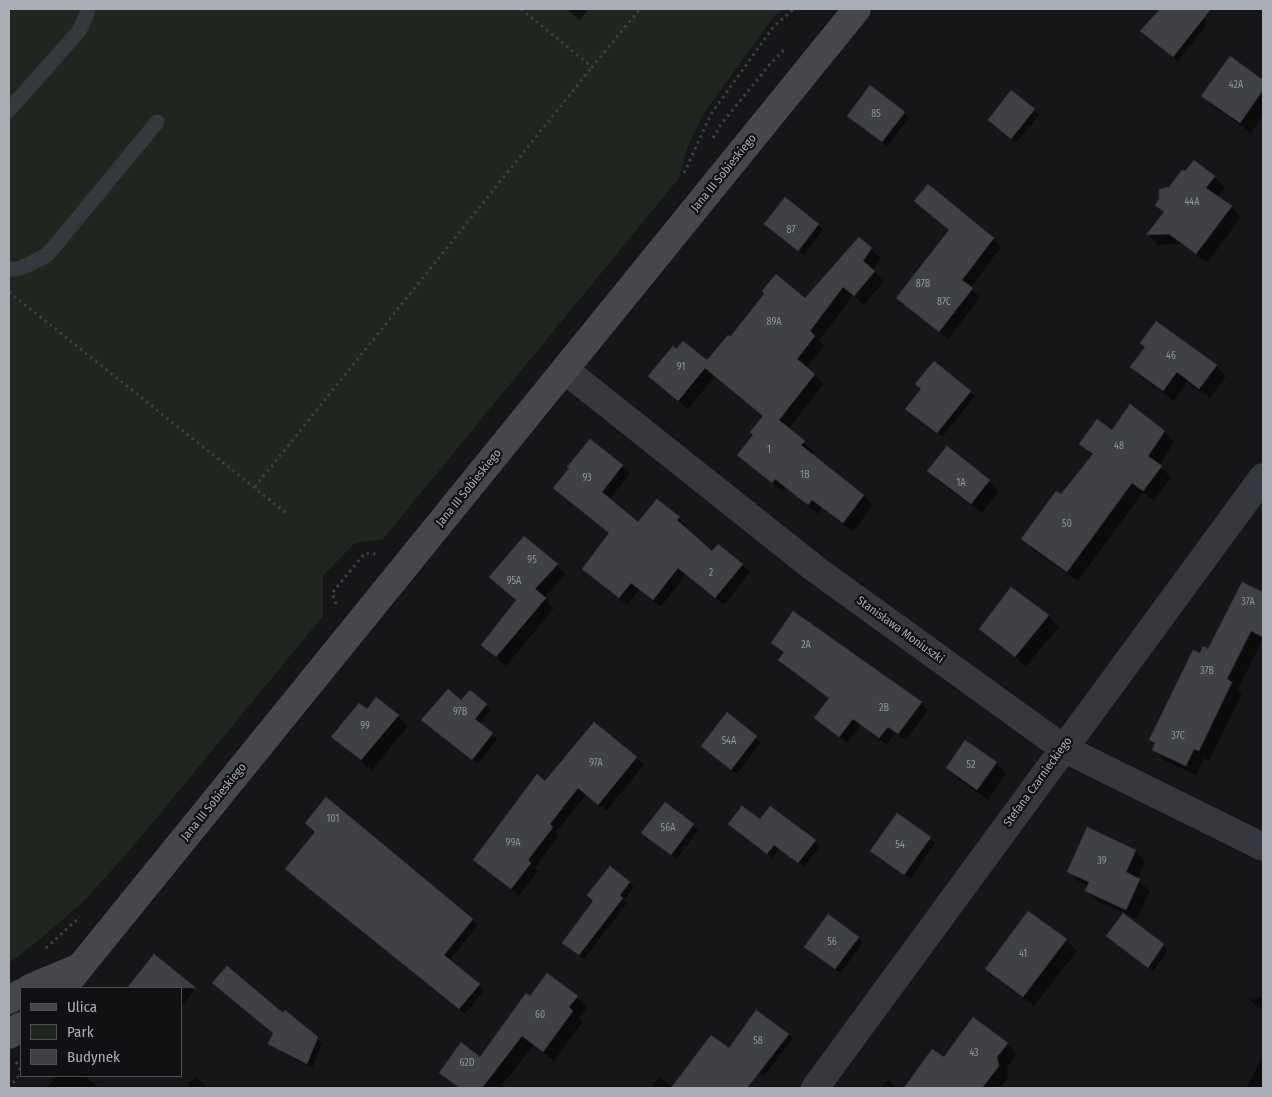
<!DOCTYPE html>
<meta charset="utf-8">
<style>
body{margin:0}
#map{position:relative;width:1272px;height:1097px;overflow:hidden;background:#161618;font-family:"Fira Sans Condensed",sans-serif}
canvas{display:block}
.frame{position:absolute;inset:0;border:10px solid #a8adb8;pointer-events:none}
.legend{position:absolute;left:20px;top:987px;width:162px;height:90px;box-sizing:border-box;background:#111113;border:1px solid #4d4f55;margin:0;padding:6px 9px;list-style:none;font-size:15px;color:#a8adb8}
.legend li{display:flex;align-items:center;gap:10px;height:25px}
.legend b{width:25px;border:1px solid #4d4f55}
</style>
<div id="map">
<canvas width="1272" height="1097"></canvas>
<div class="frame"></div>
<ul class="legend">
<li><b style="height:6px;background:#45474d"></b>Ulica</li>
<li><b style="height:14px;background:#1e261f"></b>Park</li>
<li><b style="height:14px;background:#404145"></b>Budynek</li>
</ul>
</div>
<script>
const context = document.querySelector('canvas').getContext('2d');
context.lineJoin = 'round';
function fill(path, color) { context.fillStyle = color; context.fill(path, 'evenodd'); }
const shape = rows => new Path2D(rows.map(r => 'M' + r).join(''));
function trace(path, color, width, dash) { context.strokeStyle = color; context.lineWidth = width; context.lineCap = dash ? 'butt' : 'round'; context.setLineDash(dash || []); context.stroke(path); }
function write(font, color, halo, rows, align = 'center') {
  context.font = font + ' "Fira Sans Condensed",sans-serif'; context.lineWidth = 4.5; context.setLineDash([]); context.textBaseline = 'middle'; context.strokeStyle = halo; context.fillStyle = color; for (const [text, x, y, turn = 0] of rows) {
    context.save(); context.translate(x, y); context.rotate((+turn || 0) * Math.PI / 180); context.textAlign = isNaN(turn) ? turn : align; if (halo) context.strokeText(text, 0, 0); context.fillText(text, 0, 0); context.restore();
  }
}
const green = shape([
 [9,9,785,9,774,16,704,113,687,148,679,178,383,539,355,543,323,576,323,616,135,844,85,900,39,940,9,963]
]);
const shadow = shape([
 [566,9,589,9,580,20],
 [1161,9,1179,9,1182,11,1184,9,1193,9,1205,19,1205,27,1178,61,1142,31],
 [1230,58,1263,81,1263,115,1251,133,1213,106,1203,96],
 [1012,92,1039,115,1016,143,994,125],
 [904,113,909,118,887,146,854,121],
 [1214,177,1225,187,1217,197,1231,207,1241,217,1207,263,1181,244,1158,245,1148,235,1165,213,1157,205],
 [916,201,993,239,1001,247,970,288,980,297,948,339,897,298,950,231],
 [818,225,823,230,804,255,770,228],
 [859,239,881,258,872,270,884,281,864,305,853,295,819,341,824,346,806,368,824,384,788,429,813,451,811,454,864,496,873,505,853,532,822,508,818,514,785,487,782,491,739,455,755,435,764,417,715,376,688,409,650,376,707,362,730,338,805,300],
 [1216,366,1226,376,1210,398,1187,382,1174,401,1142,378,1131,367],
 [970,392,975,396,942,437,906,409],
 [1112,431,1164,432,1174,442,1159,466,1171,477,1154,501,1143,492,1078,581,1033,550,1023,539,1062,496,1093,456,1080,444],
 [622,466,630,473,609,500,639,524,679,518,686,526,684,528,712,553,742,565,750,572,724,605,686,574,661,607,639,590,627,605,584,569,610,534,555,488],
 [929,471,989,481,999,491,982,513,939,482],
 [524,538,566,574,544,598,554,608,506,666,482,645,517,601,491,577],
 [1242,583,1263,594,1263,641,1262,641,1238,689,1242,693,1209,761,1204,758,1196,775,1164,760,1153,749,1156,745,1150,740,1200,655,1209,651],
 [1012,589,1048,616,1059,627,1026,666,991,639,981,629],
 [773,643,921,703,928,710,906,740,895,733,887,745,861,725,847,743,816,718,830,699,787,667,779,660,784,653],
 [470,691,491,710,479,724,497,739,478,764,428,725,461,702],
 [367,710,398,716,408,726,372,770,343,747,333,737],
 [727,714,761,742,737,774,707,751],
 [595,723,644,765,606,811,586,795,556,832,559,835,535,868,538,871,519,896,474,860,545,782],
 [996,763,1006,774,988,800,958,779,947,768],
 [326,799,478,925,449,961,484,990,465,1014,292,874,316,832],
 [665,803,698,830,677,859,648,837],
 [770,808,820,846,804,867,779,849,772,858,735,829,760,821],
 [897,815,935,843,910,879,877,855],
 [1135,851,1145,862,1137,879,1150,891,1137,919,1097,901,1087,890,1089,886,1079,882,1069,871],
 [610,867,634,887,624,900,627,903,584,959,564,943,595,901],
 [1028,912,1066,940,1077,951,1034,1006,997,979,987,969],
 [858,938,863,942,841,973,811,952],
 [1112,941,1163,945,1168,950,1153,971],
 [154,956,194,990,181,1007,181,988,128,988],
 [530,997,577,997,587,1007,579,1018,583,1022,554,1061,533,1046,502,1085,506,1088,459,1088,441,1073,480,1058],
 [1263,997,1263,1010,1256,1006,1248,998],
 [297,1026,317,1038,322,1043,312,1068,290,1057,285,1052],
 [788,1034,793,1039,764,1076,749,1065,732,1088,651,1088,659,1077,673,1087,729,1050],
 [1007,1044,1017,1054,1007,1068,1008,1077,1000,1088,905,1088,932,1051,944,1059],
 [1263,1054,1263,1088,1247,1088],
 [57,1076,84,1076,100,1088,47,1088],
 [195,1077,201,1082,208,1088,186,1088],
 [888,1080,898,1088,881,1088]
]);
const building = shape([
 [1160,9,1211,9,1173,57,1140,31,1160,9],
 [1230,56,1263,80,1263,90,1240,123,1201,96,1230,56],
 [870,85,905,112,882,142,847,116,870,85],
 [1011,90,1035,109,1011,139,988,120,1011,90],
 [1194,160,1215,176,1206,188,1232,206,1196,254,1169,234,1146,235,1164,212,1155,205,1159,199,1159,189,1169,187,1182,170,1185,171,1194,160],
 [928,184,994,238,962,280,973,288,939,332,896,298,949,230,914,201,928,184],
 [785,197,819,224,798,251,764,224,785,197],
 [859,237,872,248,863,261,875,271,854,296,843,287,810,331,815,336,797,359,815,374,779,420,805,441,801,445,864,495,843,523,812,500,808,505,775,479,772,483,737,455,753,435,750,432,763,416,705,368,678,401,648,376,673,346,676,349,683,341,707,360,728,335,730,337,764,294,762,291,776,274,805,298,859,237],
 [1156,321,1217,365,1199,389,1177,372,1163,391,1130,367,1145,347,1140,343,1156,321],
 [934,361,971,391,937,433,905,409,921,389,915,384,934,361],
 [1130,404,1165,431,1148,456,1162,466,1143,491,1132,483,1067,572,1021,539,1056,491,1061,494,1093,454,1079,444,1097,419,1112,430,1130,404],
 [590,439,623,465,602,492,638,522,657,499,680,517,677,520,712,551,718,544,743,564,715,598,678,568,653,600,631,583,619,598,582,569,609,533,553,488,569,468,567,467,590,439],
 [947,446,990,480,971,504,927,471,947,446],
 [524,536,558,564,535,589,546,598,496,657,481,645,516,600,489,577,524,536],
 [1242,582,1263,592,1263,637,1251,631,1227,679,1232,682,1199,751,1194,749,1186,766,1152,750,1155,743,1149,740,1193,650,1200,653,1203,646,1208,649,1242,582],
 [1011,587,1049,615,1015,657,979,629,1011,587],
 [793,611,922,702,898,734,888,727,879,738,853,719,839,737,814,718,829,698,778,660,784,652,771,643,793,611],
 [448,689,461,700,470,690,487,704,475,719,493,733,472,760,421,720,448,689],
 [376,697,399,715,361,760,331,737,359,703,367,709,376,697],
 [727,712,757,736,731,770,701,746,727,712],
 [594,722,637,757,598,805,578,788,550,824,553,827,528,860,531,863,511,889,473,860,537,774,545,781,594,722],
 [965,740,997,762,977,790,946,768,965,740],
 [326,797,473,919,444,955,480,984,459,1009,285,869,315,832,305,823,326,797],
 [665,802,694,824,671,855,641,833,665,802],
 [742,806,760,819,770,806,816,840,798,863,774,845,767,854,728,824,742,806],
 [897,813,931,837,904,875,870,851,897,813],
 [1087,827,1136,850,1126,872,1140,879,1126,910,1085,891,1089,882,1067,872,1087,827],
 [610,866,630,882,620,895,623,898,579,955,562,943,593,901,587,895,610,866],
 [1028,911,1067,939,1023,997,985,969,1028,911],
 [1123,913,1164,944,1148,968,1106,936,1123,913],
 [828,914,859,937,835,969,804,947,828,914],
 [154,954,196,988,127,988,154,954],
 [227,966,283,1013,285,1010,318,1037,307,1064,268,1044,273,1033,212,983,227,966],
 [547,973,578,996,569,1007,573,1011,543,1052,522,1036,482,1088,460,1088,439,1073,461,1042,480,1057,526,993,530,996,547,973],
 [756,1010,789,1034,747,1088,671,1088,711,1035,729,1048,756,1010],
 [973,1017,1008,1043,997,1057,999,1066,982,1088,904,1088,932,1049,944,1057,973,1017]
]);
const path = shape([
 [521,9,592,67,640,9],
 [713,138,722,123,770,64,784,50],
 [684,173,711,114,774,26,794,9],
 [9,292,286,513],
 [255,487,592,67],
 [336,604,332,593,365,553,377,554],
 [46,948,80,917],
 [16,1062,21,1071],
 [9,1088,21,1073]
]);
const lane = shape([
 [9,110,79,31,87,14,88,9],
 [9,269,17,269,28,265,47,255,54,247,157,122]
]);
const street = shape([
 [565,370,814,568,1063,748,1263,847],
 [815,1088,1263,477]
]);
const secondary = shape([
 [30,988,80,967],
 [63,988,857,9],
 [9,1000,21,993],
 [9,1035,21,1026]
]);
const numberNames = [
 ["42A",1236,85],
 ["85",876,114],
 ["44A",1192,202],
 ["87",791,230],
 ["87B",923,284],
 ["87C",944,302],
 ["89A",774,322],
 ["46",1171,356],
 ["91",681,367],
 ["48",1119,446],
 ["1",769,450],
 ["1B",805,475],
 ["93",587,478],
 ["1A",961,483],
 ["50",1067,524],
 ["95",532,560],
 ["2",711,573],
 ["95A",514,581],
 ["37A",1248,602],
 ["2A",806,645],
 ["37B",1207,671],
 ["2B",884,708],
 ["97B",460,712],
 ["99",365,726],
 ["37C",1178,736],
 ["54A",729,741],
 ["97A",596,763],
 ["52",971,765],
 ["101",333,819],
 ["56A",668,828],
 ["99A",513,843],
 ["54",900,845],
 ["39",1102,861],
 ["56",832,942],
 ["41",1023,954],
 ["60",540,1015],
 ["58",758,1041],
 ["43",974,1053],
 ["62D",467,1063]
];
const streetNames = [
 ["Jana III Sobieskiego",724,173,-51],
 ["Jana III Sobieskiego",469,488,-51],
 ["Stanisława Moniuszki",900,630,36],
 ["Stefana Czarnieckiego",1038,782,-54],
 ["Jana III Sobieskiego",214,802,-51]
];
fill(green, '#1e261f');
fill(shadow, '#0007');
fill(building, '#404145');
trace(building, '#303034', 1);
trace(path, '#3d3f44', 3, [2.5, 4]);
trace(lane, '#37383d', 15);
trace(street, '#37383d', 28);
trace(secondary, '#45474d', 28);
write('10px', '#8e929b', null, numberNames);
write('12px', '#a8adb8', '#111113', streetNames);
</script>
